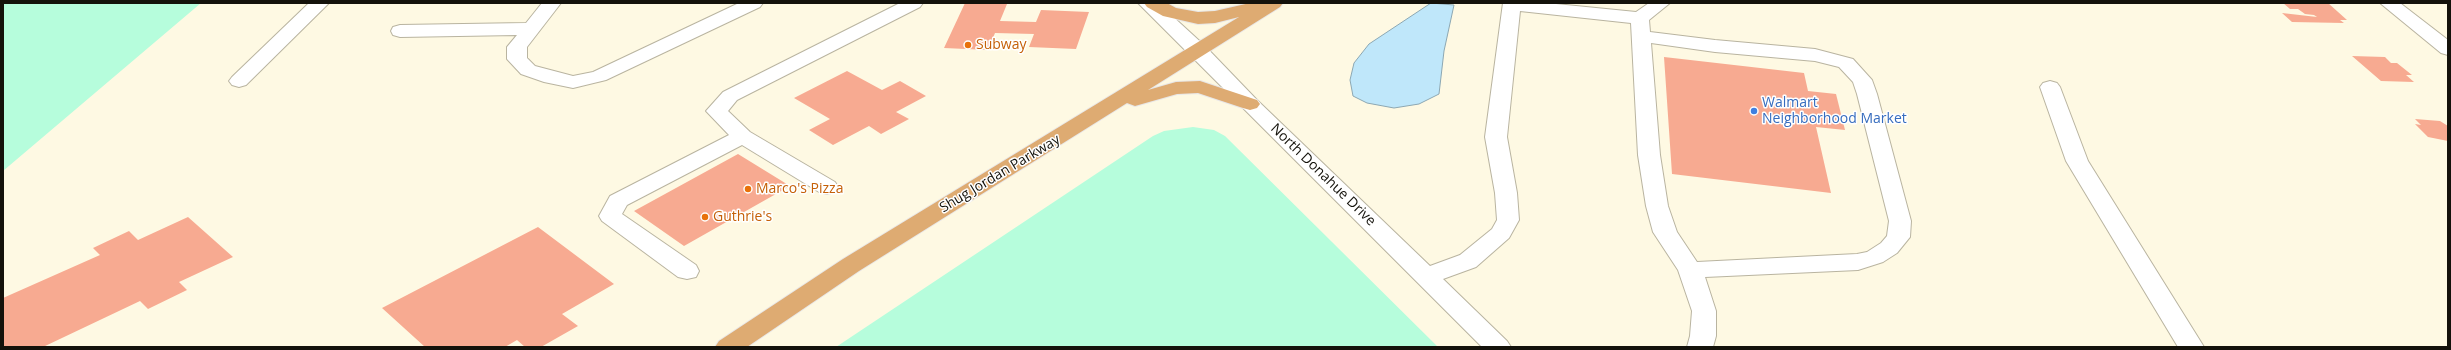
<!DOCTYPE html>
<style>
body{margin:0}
#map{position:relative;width:2451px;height:350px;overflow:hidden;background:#fef9e3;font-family:"Open Sans",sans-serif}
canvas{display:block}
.frame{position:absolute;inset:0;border:4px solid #14120b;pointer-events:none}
</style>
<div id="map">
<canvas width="2451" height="350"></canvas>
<div class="frame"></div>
</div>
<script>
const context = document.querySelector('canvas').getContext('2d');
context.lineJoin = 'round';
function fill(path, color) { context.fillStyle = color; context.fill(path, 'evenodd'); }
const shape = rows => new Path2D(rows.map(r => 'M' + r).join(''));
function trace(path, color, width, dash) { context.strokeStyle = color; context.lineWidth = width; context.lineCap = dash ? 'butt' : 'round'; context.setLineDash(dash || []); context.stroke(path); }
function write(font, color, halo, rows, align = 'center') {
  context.font = font + ' "Open Sans",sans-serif'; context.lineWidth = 3; context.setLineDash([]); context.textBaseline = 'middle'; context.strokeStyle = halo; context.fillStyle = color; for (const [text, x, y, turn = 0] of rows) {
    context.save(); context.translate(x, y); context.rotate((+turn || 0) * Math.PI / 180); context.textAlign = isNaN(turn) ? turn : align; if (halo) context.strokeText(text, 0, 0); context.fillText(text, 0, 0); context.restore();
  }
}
const green = shape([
 [3,3,201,3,3,171],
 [1193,127,1214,130,1225,136,1438,347,836,347,1153,136,1164,131]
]);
const water = shape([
 [1431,3,1454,5,1444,51,1439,94,1419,104,1394,108,1367,103,1353,96,1350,80,1354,63,1369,44,1431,3]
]);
const building = shape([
 [965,3,1007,4,1000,21,1036,22,1041,10,1089,12,1076,49,1029,47,1034,34,995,33,988,50,944,48],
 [2283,3,2328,3,2347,20,2340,20,2344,23,2292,22,2282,13,2317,17,2314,15,2305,14,2298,9,2290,9],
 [2352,56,2385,57,2391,63,2397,63,2412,75,2406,75,2414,82,2381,81],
 [1664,57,1804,73,1808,91,1836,94,1845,130,1816,127,1831,193,1672,174],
 [847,71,882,90,900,81,926,96,896,112,909,119,881,134,869,126,833,145,809,130,830,119,794,98],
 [2415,119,2440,121,2448,126,2448,141,2428,137,2415,124,2421,125],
 [738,154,790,186,684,246,634,211],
 [188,217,233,257,179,282,187,290,148,309,140,301,43,347,3,347,3,298,100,255,93,248,129,231,138,240],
 [538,227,614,284,562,314,578,326,541,347,525,347,517,340,505,347,425,347,382,308]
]);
const minor = shape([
 [309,3,329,3,246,85,239,87,232,85,229,81,232,77,309,3],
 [542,3,561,3,527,47,527,58,535,66,573,76,593,72,739,3,763,3,760,7,606,80,573,88,544,82,521,74,507,59,507,47,517,35,400,37,393,35,391,31,393,27,400,25,526,23,542,3],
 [900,3,923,3,920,7,737,100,728,111,750,132,835,182,838,187,835,192,827,194,819,192,742,145,627,205,622,214,696,265,699,271,696,277,687,279,678,277,602,221,599,216,610,196,729,135,706,111,723,92,900,3],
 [1138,3,1158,3,1205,46,1257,100,1430,266,1460,255,1492,229,1497,220,1495,193,1485,137,1503,3,1546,3,1636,12,1649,3,1670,3,1649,20,1650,32,1715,40,1815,49,1853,59,1872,80,1877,94,1911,221,1910,237,1897,253,1883,262,1858,270,1705,277,1716,311,1716,336,1713,347,1687,347,1690,336,1692,311,1678,270,1653,232,1646,206,1638,155,1631,23,1520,11,1507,137,1517,193,1519,220,1509,238,1476,267,1443,279,1507,341,1511,347,1482,347,1138,3],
 [1651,43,1715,52,1815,61,1839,67,1853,82,1857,94,1889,221,1887,236,1881,243,1867,252,1857,254,1697,262,1677,232,1668,206,1660,155,1651,43],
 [2380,3,2400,3,2448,40,2448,55,2441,53,2380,3],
 [2050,81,2057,83,2060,87,2088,161,2204,347,2178,347,2066,161,2040,87,2043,83,2050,81]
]);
const major = shape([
 [1144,3,1167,3,1176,8,1198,12,1215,11,1250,3,1283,3,1280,7,1148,90,1176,82,1200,81,1257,100,1260,104,1257,108,1250,110,1243,108,1198,93,1177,94,1135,106,1127,103,859,271,747,347,715,347,719,341,843,259,1239,17,1215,23,1198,24,1163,16,1147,7,1144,3]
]);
const markers = [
 [968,45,4,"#e8710a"],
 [1754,111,4,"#3f7fe0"],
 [748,189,4,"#e8710a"],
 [705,217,4,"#e8710a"]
];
const foodNames = [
 ["Subway",976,45],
 ["Marco's Pizza",756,189],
 ["Guthrie's",713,217]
];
const shopNames = [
 ["Walmart",1762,103],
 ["Neighborhood Market",1762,119]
];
const streetNames = [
 ["Shug Jordan Parkway",1000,174,-31],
 ["North Donahue Drive",1323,175,44]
];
fill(green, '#b6fddc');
fill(water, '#bfe7fa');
trace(water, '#8ca7b2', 1);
fill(building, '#f7aa91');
trace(minor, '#b9b4a0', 2);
trace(major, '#e8e7e7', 2);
fill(minor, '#fff');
fill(major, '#deab72');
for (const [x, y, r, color] of markers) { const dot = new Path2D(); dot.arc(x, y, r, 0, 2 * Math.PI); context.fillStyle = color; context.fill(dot); trace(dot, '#fff', 1.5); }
write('14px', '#c56008', '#fff', foodNames, 'left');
write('14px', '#366cbe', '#fff', shopNames, 'left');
write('14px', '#14120b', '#fff', streetNames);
</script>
